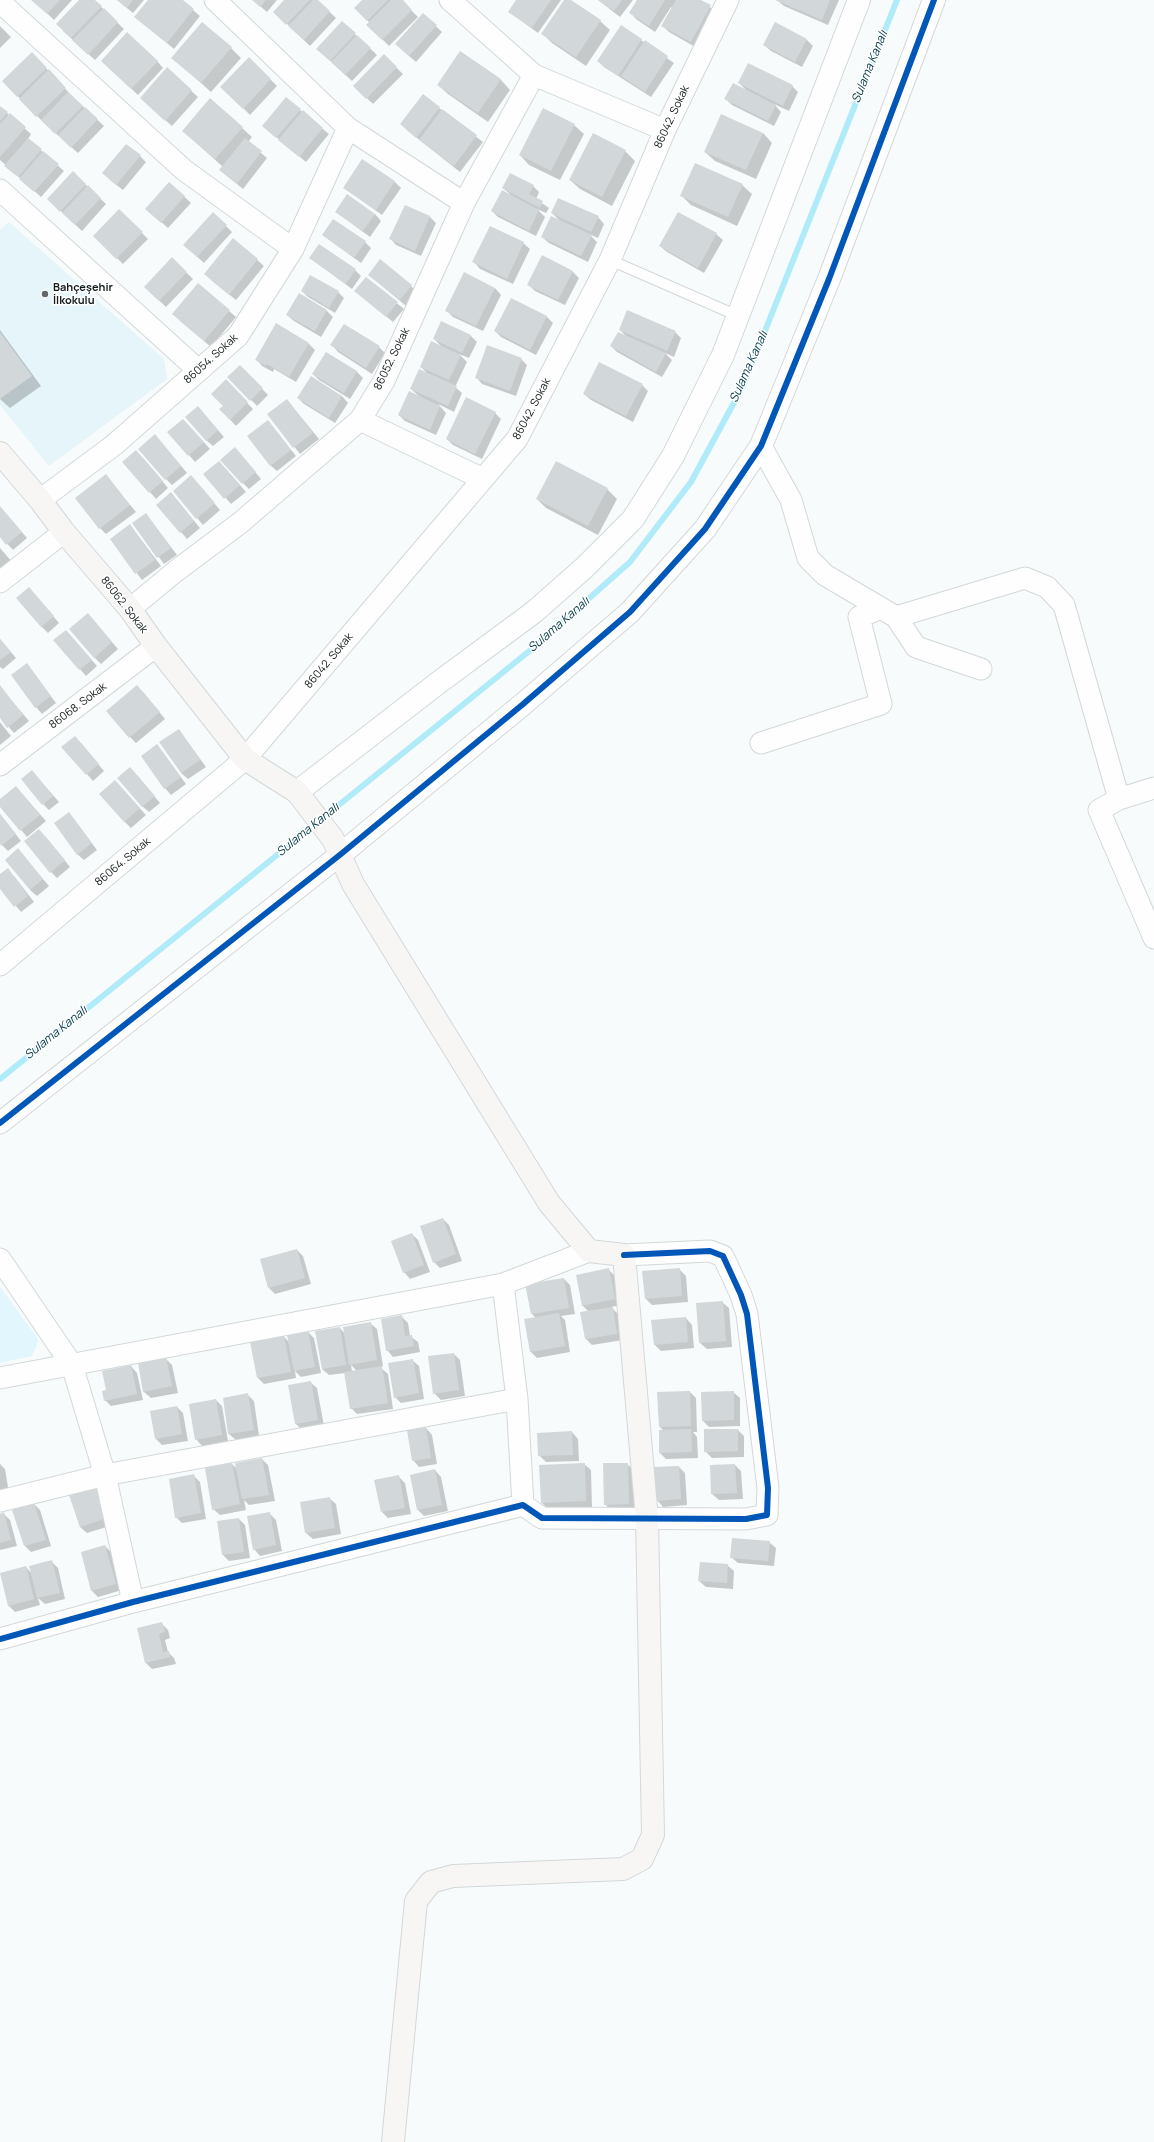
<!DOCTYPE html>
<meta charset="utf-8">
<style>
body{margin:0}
canvas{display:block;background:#f8fbfc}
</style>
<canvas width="1154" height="2142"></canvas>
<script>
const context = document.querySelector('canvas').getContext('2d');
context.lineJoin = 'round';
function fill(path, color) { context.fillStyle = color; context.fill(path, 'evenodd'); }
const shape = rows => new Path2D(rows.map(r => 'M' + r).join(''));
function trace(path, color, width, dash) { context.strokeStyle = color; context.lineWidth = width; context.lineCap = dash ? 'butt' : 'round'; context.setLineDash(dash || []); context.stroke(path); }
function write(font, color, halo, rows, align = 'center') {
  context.font = font + ' Manrope,sans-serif'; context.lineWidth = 3; context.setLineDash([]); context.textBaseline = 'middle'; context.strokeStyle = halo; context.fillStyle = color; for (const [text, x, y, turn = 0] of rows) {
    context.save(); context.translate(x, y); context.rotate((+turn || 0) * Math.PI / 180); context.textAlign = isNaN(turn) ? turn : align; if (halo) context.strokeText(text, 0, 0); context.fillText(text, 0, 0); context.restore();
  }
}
const built = shape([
 [9,222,164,359,167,379,49,466,0,405,0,230]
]);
const green = shape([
 [0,1287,39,1340,32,1356,0,1363]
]);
const shadow = shape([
 [33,0,72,0,54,20],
 [80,0,94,0,124,29,95,60,63,31],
 [117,0,144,0,133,13],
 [149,0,181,0,200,16,174,49,135,17],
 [253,0,277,0,267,12],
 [286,0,317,0,336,18,310,46,281,18],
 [364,0,401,0,418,17,389,46,368,25,370,23,355,8],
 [517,0,561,0,538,33,509,12],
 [565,0,569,0,600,21,610,30,586,66,552,43,543,34],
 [598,0,633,0,620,17],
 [639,0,699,0,717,12,697,48,669,32,663,26,672,8,671,7,655,32,636,19,630,12],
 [777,0,839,0,828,25,784,6],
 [423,14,442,32,416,62,402,50],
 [342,22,377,55,352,81,324,55],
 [776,24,807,40,813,46,802,67,771,51,764,45],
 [0,26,11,37,0,48],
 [641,40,674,63,651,97,604,67,598,61],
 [231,48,241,58,211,92,173,58],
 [461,52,501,80,510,90,488,122,448,94,438,85],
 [32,53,71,95,104,126,78,153,43,122,3,81],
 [384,56,403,74,373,104,354,86],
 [249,58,277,86,250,115,222,87],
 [157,61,163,68,138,95,108,67],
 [167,69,198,97,172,126,147,104],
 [739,83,792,86,798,92,789,111,774,104,781,112,774,126,732,105,726,99,747,91],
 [0,107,31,134,28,139,64,171,41,197,0,160],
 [439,108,483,142,460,172,407,130],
 [300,110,329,134,306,162,263,126],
 [574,125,584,134,560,180,529,165,520,155],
 [242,128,252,137,248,142,267,158,243,189,227,176,220,170,223,167,183,131],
 [763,133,772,143,756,179,715,161,705,152],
 [625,151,635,161,612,206,580,189,570,180],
 [140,156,146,162,123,190,110,180],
 [73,173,106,204,82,231,48,199],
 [394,181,401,188,382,215,344,188],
 [170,183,191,203,168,228,153,215],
 [742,185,752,194,737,226,691,205,682,196],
 [533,186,539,192,536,199,549,208,546,213,537,209,545,217,536,236,498,217,492,211,512,196,503,188],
 [405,206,430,217,436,223,421,256,396,245,390,238],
 [119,210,148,239,123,264,94,236],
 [336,212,375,214,381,221,370,237],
 [552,213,598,217,604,224,598,238,589,234,597,242,588,262,549,243,542,237,560,221],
 [226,226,232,232,204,263,191,251],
 [716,234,723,240,704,273,667,252,660,246],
 [323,235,365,242,371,248,361,263],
 [234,240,264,266,236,300,211,280],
 [523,243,530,249,513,284,480,269,474,262],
 [310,258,355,270,361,276,352,289],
 [172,259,193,279,166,307,145,287],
 [572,271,579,278,565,305,535,291,529,285],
 [369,275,411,286,417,292,406,306],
 [366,278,404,309,393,322,356,291],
 [198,284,236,317,211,347,179,320],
 [495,288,501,295,483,331,453,317,446,310],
 [302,291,338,292,344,298,335,313,308,297],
 [300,295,327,311,333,317,321,337,294,321,287,315],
 [511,299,547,317,553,323,536,355,501,337,495,331],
 [0,330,41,386,10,408,0,399],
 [620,330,675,332,681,338,674,357,665,353,672,360,662,377,617,352,611,346,627,337],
 [470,335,477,342,469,358,459,354,467,362,455,387,462,393,454,412,438,404,446,413,436,435,405,421,399,415,420,397,411,389,429,375,421,367,442,347,434,339],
 [308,343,315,350,296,382,274,369,273,372,262,366,256,359],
 [332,345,379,347,385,353,372,374,338,352],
 [326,353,357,372,363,378,350,399,319,380,313,374],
 [521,359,527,365,516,396,482,384,476,377],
 [240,366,268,395,257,406,229,377],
 [226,381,253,409,236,426,221,410,225,406],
 [642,385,648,391,633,422,591,400,584,394],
 [342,396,348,403,335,423,304,404,298,398],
 [287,400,319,439,300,454,269,415],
 [198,407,224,437,213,446,206,440],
 [495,413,501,419,482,459,453,445,447,439],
 [268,421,296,456,277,471,270,465],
 [189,426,210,449,195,462,189,455],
 [161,442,187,473,172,485,166,479],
 [241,455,261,479,249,489,243,483],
 [143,458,168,488,156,499,124,462],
 [225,468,246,492,231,504,205,474],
 [106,476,136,512,106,534,100,528],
 [197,483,220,510,203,525,174,491],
 [607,489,617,499,598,535,546,508,537,499],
 [177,500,200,528,187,539,181,532],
 [0,507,27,538,13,550,0,536],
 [146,514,177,555,164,564,134,523],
 [130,525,161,566,142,580,111,539],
 [0,548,12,562,0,571],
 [29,588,59,623,48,633,41,626],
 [94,621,118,649,101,664,94,657],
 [66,631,97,666,86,676,55,640],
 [0,639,16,658,3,669,0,667],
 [27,665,56,703,42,714,36,707],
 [0,687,29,721,14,733,0,717],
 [143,692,165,719,136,743,130,737],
 [0,722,11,736,0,745],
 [179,730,206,767,188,779,181,773],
 [81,743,104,771,93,781,63,747],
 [157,745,186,784,171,795,165,788],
 [137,775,160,803,149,812,142,806],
 [38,778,59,802,49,810,43,804],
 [16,787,46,821,27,837,0,805,0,800],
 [121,788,146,815,131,828,124,821],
 [69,813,97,850,84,860,77,854],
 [0,814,21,841,8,851,0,843],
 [45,836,70,867,57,878,51,872],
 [18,850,49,886,37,896,30,890],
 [0,876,14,876,34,902,21,912,0,887],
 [443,1219,449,1225,462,1261,440,1268,434,1262],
 [412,1234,418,1240,430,1272,410,1279,404,1272],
 [297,1250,303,1256,311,1284,275,1294,269,1288],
 [679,1269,686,1276,688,1302,652,1305,646,1299],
 [609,1270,615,1276,621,1305,611,1307,619,1315,623,1340,592,1345,586,1339,589,1312,582,1305],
 [564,1279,570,1285,575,1314,561,1316,565,1320,570,1352,537,1358,531,1352,525,1320,536,1318,532,1314],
 [722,1302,729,1308,732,1347,707,1349,700,1343],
 [402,1317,408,1323,410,1336,418,1342,420,1352,393,1357,387,1350],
 [686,1318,692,1325,694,1348,661,1351,654,1344],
 [370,1323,377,1329,383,1366,380,1367,388,1374,393,1409,357,1414,351,1408,345,1373,329,1375,322,1369,340,1328,345,1334],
 [351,1365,357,1371,352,1372],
 [308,1332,314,1338,321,1373,301,1377,295,1371,296,1378,264,1384,258,1378,284,1337,290,1343],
 [454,1354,460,1360,465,1396,441,1400,434,1393],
 [166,1359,172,1365,178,1393,151,1398,144,1392,139,1364],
 [412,1360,419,1366,424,1399,401,1403,395,1397],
 [131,1366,137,1373,143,1400,111,1406,105,1400,107,1391],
 [310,1382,317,1388,324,1426,302,1430,296,1424],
 [690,1392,696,1398,697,1432,693,1432,697,1437,698,1458,666,1459,660,1453,660,1431,664,1431,660,1427],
 [733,1392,740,1398,740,1426,709,1427,703,1421],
 [247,1394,254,1401,259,1436,236,1440,229,1434,224,1398],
 [216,1400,222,1406,228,1441,202,1446,196,1439],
 [177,1407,183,1413,188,1441,162,1445,156,1439],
 [426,1428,432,1435,437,1464,419,1467,413,1460],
 [738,1430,744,1436,744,1457,712,1458,705,1451],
 [572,1432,578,1439,579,1461,546,1462,539,1455],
 [262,1459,268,1465,275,1501,249,1505,244,1500,246,1510,220,1515,213,1509,232,1464,238,1470],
 [0,1464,5,1469,9,1493,0,1495],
 [584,1464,591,1470,592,1507,548,1509,542,1503],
 [627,1464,634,1470,635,1510,611,1511,605,1504],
 [735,1465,741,1471,743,1499,719,1500,712,1494,711,1466],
 [679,1467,685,1473,687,1505,663,1507,657,1500],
 [435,1470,441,1477,448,1511,424,1516,417,1509],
 [194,1476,200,1482,206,1519,182,1523,176,1517],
 [398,1476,405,1483,411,1514,388,1518,382,1512,376,1481],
 [70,1495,113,1525,87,1533,80,1527],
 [329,1498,336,1504,341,1534,313,1539,306,1533,301,1503],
 [34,1504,40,1510,51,1546,31,1552,25,1546,14,1511],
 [269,1513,276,1520,282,1551,260,1556,254,1549],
 [4,1514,10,1520,17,1546,0,1550,0,1515],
 [239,1519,245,1525,250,1558,229,1561,223,1555,218,1522],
 [769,1542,776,1548,774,1566,738,1563,731,1557],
 [105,1546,111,1552,122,1590,98,1597,92,1591],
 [51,1561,58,1568,65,1599,45,1604,38,1598,40,1605,15,1612,8,1605,26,1567,32,1574],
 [727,1565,734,1571,733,1589,706,1587,699,1581],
 [162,1624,168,1630,170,1638,165,1640,168,1652,174,1658,176,1664,152,1669,146,1663,138,1629]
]);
const stream = shape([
 [0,1079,533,648,630,562,691,482,743,386,897,0]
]);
const building = shape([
 [31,0,60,0,47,14],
 [79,0,95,0,102,6,71,38,56,24],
 [117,0,133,0,127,8],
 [148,0,183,0,194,9,167,43,134,17],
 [252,0,266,0,260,7],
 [284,0,310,0,286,25,273,12],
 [313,0,318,0,330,11,304,40,288,26],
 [362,0,388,0,367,21,354,8],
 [391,0,403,0,412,10,382,40,366,25],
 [516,0,551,0,532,28,508,12],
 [564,0,571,0,601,20,576,57,541,34],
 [598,0,622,0,614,11],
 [637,0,665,0,649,26,629,13],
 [676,0,701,0,711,5,691,42,661,26],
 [775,0,830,0,822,20],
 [104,8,118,22,88,55,72,40],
 [423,13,437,25,409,56,395,44],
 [342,21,356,33,330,61,316,49],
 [202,22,232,47,201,83,171,58],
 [775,22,807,39,795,62,763,45],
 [621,25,642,39,618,76,597,61],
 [127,32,158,61,131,89,101,61],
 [357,35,371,48,345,75,331,62],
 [645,40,668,56,645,92,621,76],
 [460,51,501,79,478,113,437,85],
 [32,52,47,68,17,97,2,81],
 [384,54,397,67,366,99,353,86],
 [249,57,271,79,243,109,220,87],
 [748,63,793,85,783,106,738,83],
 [167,67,192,90,165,121,140,98],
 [49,69,66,88,36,117,19,99],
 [733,83,776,105,768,121,724,99],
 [68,92,83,106,55,134,41,120],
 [423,94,440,107,416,138,400,124],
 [286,97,301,109,276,138,262,126],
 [210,98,243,127,215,159,182,131],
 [0,106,8,112,0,121],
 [85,107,98,119,71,148,58,135],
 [543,108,575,124,551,171,519,155],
 [442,109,477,135,454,166,419,140],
 [303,110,323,128,299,157,278,140],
 [10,113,26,127,0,157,0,124],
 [721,114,763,133,746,170,704,152],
 [593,133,626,150,602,197,569,180],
 [28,138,42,149,18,177,4,166],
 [245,138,262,151,237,184,219,170],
 [126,144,141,155,116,185,102,173],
 [43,151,59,164,34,192,19,179],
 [362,159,395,181,376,210,343,188],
 [695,163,743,184,728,217,680,196],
 [73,171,86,184,60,212,47,199],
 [510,173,534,185,529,194,543,201,540,208,502,188],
 [169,182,185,196,161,223,145,209],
 [88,185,101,198,75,225,62,213],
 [502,190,539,210,529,231,491,211],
 [347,194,375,214,363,231,335,212],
 [558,198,599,216,591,232,551,213],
 [405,205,430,216,415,251,389,239],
 [119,209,143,232,116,259,93,236],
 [213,212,227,225,197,257,183,245],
 [678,212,717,233,698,268,659,246],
 [551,216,592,235,581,256,541,237],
 [333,219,366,241,354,258,322,235],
 [490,226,524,242,507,279,472,262],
 [233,238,258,259,229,295,204,274],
 [319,244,356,269,346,284,309,258],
 [542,255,573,271,558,300,527,285],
 [172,257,187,272,159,301,144,287],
 [380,259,412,285,400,300,368,275],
 [464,272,495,288,476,326,445,311],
 [310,275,339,291,329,308,301,291],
 [366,277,398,302,386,317,354,291],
 [198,283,230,310,204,341,172,314],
 [299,293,327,310,315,331,286,315],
 [511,298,547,316,530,350,494,331],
 [627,310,676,331,667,351,619,330],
 [441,321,471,335,462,353,433,339],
 [276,323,309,343,289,377,267,364,266,366,255,360],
 [344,324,380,346,366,368,330,345],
 [0,332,32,376,0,399],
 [618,332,666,353,656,372,610,346],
 [431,341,461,355,449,380,420,367],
 [487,345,522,358,510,391,475,378],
 [326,352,357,371,344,393,312,374],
 [599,362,643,384,626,416,583,394],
 [240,365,263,388,250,401,227,377],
 [419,369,457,386,448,406,410,389],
 [311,376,342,396,329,418,297,398],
 [226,379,248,402,230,420,219,409,223,406,211,394],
 [409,391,440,406,430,430,398,415],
 [466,397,496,412,475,454,446,439],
 [287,399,313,433,293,448,267,414],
 [198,406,218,430,206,441,185,417],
 [183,419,204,442,188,456,167,432],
 [268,420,291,450,270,466,247,436],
 [155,434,181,466,165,480,138,449],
 [235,447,256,472,242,484,220,460],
 [136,450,163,481,149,493,122,462],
 [219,461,240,485,224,499,203,474],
 [556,461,608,488,588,526,536,499],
 [106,474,130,505,99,529,75,498],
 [191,475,215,503,196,519,173,491],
 [171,492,194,521,180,533,156,505],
 [0,506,22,532,6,545,0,537],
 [146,513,171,548,157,558,132,523],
 [130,524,155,560,135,574,110,539],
 [29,587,54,616,41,627,16,598],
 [88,613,112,642,94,658,69,629],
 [66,630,92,660,79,670,53,640],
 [0,639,11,652,0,660],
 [27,663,51,696,35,708,11,675],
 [0,685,23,715,7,728,0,718],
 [137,685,160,712,129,738,106,711],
 [179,729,200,760,181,773,159,742],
 [75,736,99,764,86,775,61,747],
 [157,744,181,777,164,789,141,756],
 [130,767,155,796,142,807,117,778],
 [32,770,53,796,42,805,21,779],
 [115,780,140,808,124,822,99,794],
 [16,786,40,815,20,831,0,807,0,799],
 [69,812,92,843,77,855,54,823],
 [0,814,16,834,1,846,0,844],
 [39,829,65,860,50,873,24,841],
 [18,848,43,879,30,890,5,860],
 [8,868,28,896,14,907,0,889,0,874],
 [443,1218,456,1254,433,1263,420,1226],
 [412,1233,424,1265,403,1273,391,1241],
 [297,1249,305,1278,268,1288,260,1259],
 [609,1268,615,1299,582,1306,576,1275],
 [680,1268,682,1296,645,1299,642,1271],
 [564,1278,569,1308,531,1314,525,1284],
 [723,1301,726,1341,699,1343,696,1303],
 [613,1307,617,1334,585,1339,580,1312],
 [559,1313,565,1346,530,1352,524,1319],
 [402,1315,405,1336,412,1335,414,1346,386,1351,381,1319],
 [686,1317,688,1342,654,1345,651,1320],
 [371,1322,377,1360,349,1365,343,1327],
 [340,1327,346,1365,322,1369,315,1331],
 [308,1331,315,1367,294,1371,287,1335],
 [284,1336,291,1372,257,1378,250,1342],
 [454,1353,459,1390,433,1394,428,1356],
 [166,1357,172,1386,143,1392,138,1363],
 [413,1359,419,1393,394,1398,388,1363],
 [131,1365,137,1394,104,1401,102,1391,106,1390,102,1371],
 [382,1366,388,1403,350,1409,344,1372],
 [311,1381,318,1420,295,1424,288,1385],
 [690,1391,691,1426,659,1427,657,1392],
 [734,1391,734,1420,702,1421,701,1392],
 [248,1393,254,1430,228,1434,223,1398],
 [216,1399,222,1435,195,1440,189,1404],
 [177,1406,182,1434,155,1439,150,1411],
 [426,1427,431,1458,412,1461,407,1430],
 [691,1429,692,1452,659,1453,659,1430],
 [704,1429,738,1429,738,1451,704,1452],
 [572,1431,573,1455,538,1456,537,1433],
 [262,1458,269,1495,242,1499,235,1463],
 [232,1463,240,1504,212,1510,205,1468],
 [585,1463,586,1501,541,1503,539,1465],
 [603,1463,628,1463,629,1504,604,1505],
 [735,1464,737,1493,711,1494,710,1465],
 [679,1466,681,1499,656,1501,654,1467],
 [435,1469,442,1505,417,1510,410,1475],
 [194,1474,201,1513,175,1518,169,1479],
 [399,1475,405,1508,381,1512,374,1480],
 [97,1486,107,1518,80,1527,69,1495],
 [330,1497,335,1528,305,1533,300,1502],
 [34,1503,46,1540,24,1546,12,1510],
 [4,1512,11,1540,0,1543,0,1514],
 [270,1512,276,1545,253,1550,247,1516],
 [239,1518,244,1552,222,1555,217,1521],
 [732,1538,770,1541,768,1561,730,1558],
 [105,1545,116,1584,91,1591,81,1552],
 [52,1560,60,1593,37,1598,29,1566],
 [700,1562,728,1564,727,1583,698,1581],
 [26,1566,34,1599,8,1606,0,1573],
 [162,1622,165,1632,159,1634,163,1652,169,1651,170,1657,145,1663,137,1628]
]);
const service = shape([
 [610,260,738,316]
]);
const minor = shape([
 [215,0,348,128,464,203],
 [450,0,534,75,665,130],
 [0,2,184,170,293,249],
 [0,190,198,370],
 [360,420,483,479],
 [761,446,791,500,808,558,825,575,896,617,1025,578,1047,587,1064,605,1119,799,1099,810,1154,938],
 [40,500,114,445,238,336,293,249,348,128],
 [0,582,64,532],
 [130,609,176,571,240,523,360,420,384,381,464,203,534,75],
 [896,617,916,647,981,669],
 [761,743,881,704,859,617,881,608],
 [0,765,156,646],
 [1119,799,1154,788],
 [0,965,245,759,517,439,610,260,665,130,728,0],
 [0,1123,341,854],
 [0,1259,72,1365,105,1475,133,1602],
 [503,1284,517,1399,523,1505],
 [0,1378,503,1284,589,1251],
 [0,1501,105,1475,517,1399],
 [0,1639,133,1602,523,1505,542,1518,746,1519,767,1515,768,1488,747,1314,741,1295,723,1256,710,1251,624,1255]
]);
const tertiary = shape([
 [297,792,438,683,534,612,584,568,633,519,673,456,723,355,859,0],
 [341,854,522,705,630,612,705,529,761,446,829,279,934,0]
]);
const secondary = shape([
 [0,453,40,500,64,532,130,609,156,646,245,759,297,792,333,839,353,884,549,1203,589,1251,624,1255,647,1519,653,1835,642,1859,623,1869,453,1876,431,1882,416,1901,393,2142]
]);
const cycleway = shape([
 [0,1123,341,854,522,705,630,612,705,529,761,446,829,279,934,0],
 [0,1639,133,1602,523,1505,542,1518,746,1519,767,1515,768,1488,747,1314,741,1295,723,1256,710,1251,624,1255]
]);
const markers = [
 [45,294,4,"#63696b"]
];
const streetNames = [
 ["86042. Sokak",672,117,-65],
 ["86054. Sokak",211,359,-42],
 ["86052. Sokak",392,359,-64],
 ["86042. Sokak",532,409,-62],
 ["86062. Sokak",124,605,52],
 ["86042. Sokak",329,661,-50],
 ["86068. Sokak",78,706,-37],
 ["86064. Sokak",123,862,-40]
];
const poiNames = [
 ["Bahçeşehir",53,288],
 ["İlkokulu",53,301]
];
const waterNames = [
 ["Sulama Kanalı",870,67,-68],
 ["Sulama Kanalı",749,367,-66],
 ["Sulama Kanalı",559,625,-41],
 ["Sulama Kanalı",308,830,-39],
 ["Sulama Kanalı",56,1033,-39]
];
fill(built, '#e6f5fa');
fill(green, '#e1f7fd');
fill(shadow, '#0003');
trace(stream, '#b0ebf9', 6);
fill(building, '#d2d7d9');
trace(service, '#d2d8d9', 12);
trace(minor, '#d2d8d9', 23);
trace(tertiary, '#d2d8d9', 24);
trace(secondary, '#d2d8d9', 24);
trace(service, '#fefeff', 10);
trace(minor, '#fefeff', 21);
trace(tertiary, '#fefeff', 22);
trace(secondary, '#f8f5f5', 22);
trace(cycleway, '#0057b8', 6);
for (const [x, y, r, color] of markers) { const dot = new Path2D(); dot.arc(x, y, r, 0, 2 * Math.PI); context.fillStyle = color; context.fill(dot); trace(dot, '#fff', 1.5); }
write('11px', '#131b1d', '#fff', streetNames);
write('bold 11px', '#131b1d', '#fff', poiNames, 'left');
write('italic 12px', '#023843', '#fff', waterNames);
</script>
